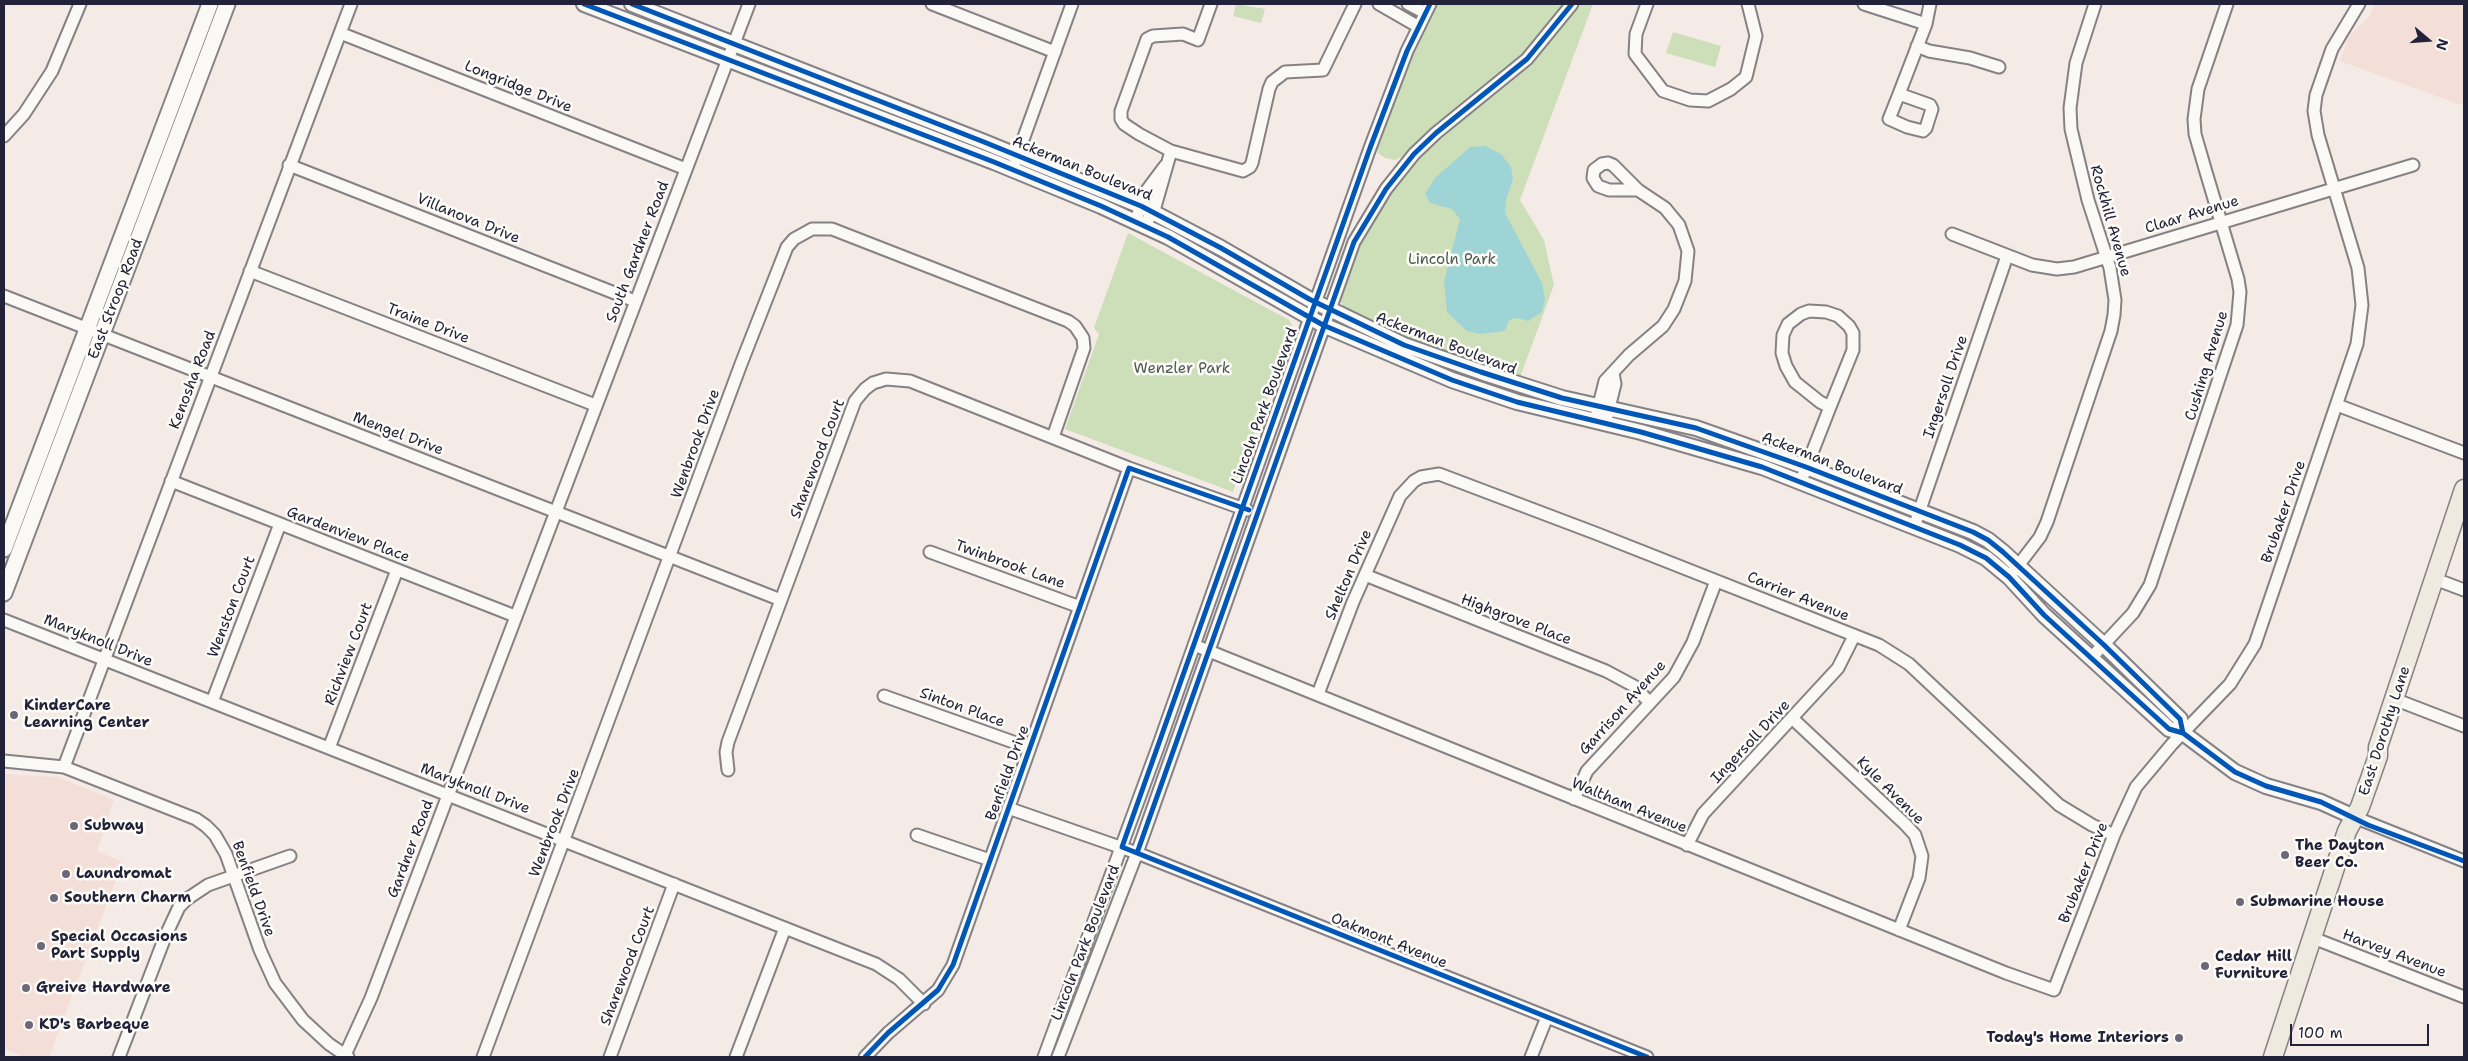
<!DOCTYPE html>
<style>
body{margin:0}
#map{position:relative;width:2468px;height:1061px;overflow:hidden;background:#f5ebe6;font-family:"Shantell Sans",sans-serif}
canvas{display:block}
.frame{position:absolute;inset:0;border:5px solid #22223b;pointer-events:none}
.north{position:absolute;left:2403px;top:15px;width:50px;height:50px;-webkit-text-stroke:4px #fdfcf7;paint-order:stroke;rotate:108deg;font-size:14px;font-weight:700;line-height:20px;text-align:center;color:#22223b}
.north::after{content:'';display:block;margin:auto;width:18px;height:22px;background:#22223b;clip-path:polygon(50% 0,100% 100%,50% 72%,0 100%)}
.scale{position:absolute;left:2290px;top:1024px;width:139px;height:22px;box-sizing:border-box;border:2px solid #22223b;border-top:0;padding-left:6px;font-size:15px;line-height:18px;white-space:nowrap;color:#22223b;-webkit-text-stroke:4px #fdfcf7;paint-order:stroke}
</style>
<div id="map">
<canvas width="2468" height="1061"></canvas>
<div class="frame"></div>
<div class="north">N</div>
<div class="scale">100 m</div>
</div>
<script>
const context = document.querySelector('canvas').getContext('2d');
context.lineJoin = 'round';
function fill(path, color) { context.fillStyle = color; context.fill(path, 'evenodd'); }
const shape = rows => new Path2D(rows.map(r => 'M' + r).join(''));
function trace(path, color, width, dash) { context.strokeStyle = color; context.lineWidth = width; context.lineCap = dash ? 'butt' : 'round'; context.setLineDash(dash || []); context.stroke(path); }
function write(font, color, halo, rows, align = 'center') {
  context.font = font + ' "Shantell Sans",sans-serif'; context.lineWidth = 5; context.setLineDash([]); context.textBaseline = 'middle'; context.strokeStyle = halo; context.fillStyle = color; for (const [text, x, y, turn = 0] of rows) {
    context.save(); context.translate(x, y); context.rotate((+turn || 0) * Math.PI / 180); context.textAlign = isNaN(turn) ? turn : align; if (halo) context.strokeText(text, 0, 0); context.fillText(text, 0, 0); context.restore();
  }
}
const built = shape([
 [2374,4,2464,4,2464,106,2340,61,2349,36,2370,16],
 [4,774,58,777,114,800,97,851,123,862,49,1057,25,1057,4,1049]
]);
const green = shape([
 [1236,4,1265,9,1261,23,1233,16],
 [1435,4,1566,4,1519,59,1408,154,1395,160,1385,158,1379,154,1376,147,1379,136,1406,65],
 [1578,4,1593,4,1520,200,1544,240,1554,285,1519,380,1485,369,1392,333,1345,310,1339,298,1358,244,1380,206,1404,173,1430,145,1524,68,1559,30],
 [1673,32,1721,46,1715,67,1666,53],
 [1128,233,1289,320,1293,328,1233,492,1065,429,1099,334,1094,328]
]);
const water = shape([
 [1485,146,1501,154,1511,167,1513,179,1506,200,1505,213,1542,283,1545,299,1542,312,1528,321,1517,318,1509,320,1505,331,1480,334,1467,331,1447,312,1444,281,1460,219,1452,209,1430,203,1425,194,1435,178,1470,147]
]);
const minor = shape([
 [932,4,1055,52],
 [1211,4,1198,40,1183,34,1153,36,1147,39,1121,111,1121,119,1124,124,1139,134,1171,151,1243,171,1250,167,1252,163,1269,89,1272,82,1285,72,1323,70,1355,4],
 [1379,4,1419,27],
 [1408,4,1425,13],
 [1647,4,1636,34,1635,54,1663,91,1690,100,1708,101,1731,89,1746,77,1756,36,1748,4],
 [1864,4,1926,24],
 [340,33,686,169],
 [1917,46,1929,51,1970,58,1999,67],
 [1899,94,1930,105,1932,109,1926,128,1923,131,1907,127,1889,119,1899,94],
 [1899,94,1926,24,1930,4],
 [4,136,24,114,52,71,80,4],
 [1015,162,1072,4],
 [1608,163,1613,165,1638,190,1609,190,1598,186,1593,178,1594,170,1602,164,1608,163],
 [289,165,635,301],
 [1136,221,1144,194,1165,166],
 [1145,225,1155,207,1171,151],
 [1952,234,2032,265,2057,269,2074,267,2413,165],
 [250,271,595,405],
 [4,296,781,600],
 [1809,311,1826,312,1838,316,1849,326,1853,333,1853,350,1830,407,1820,402,1795,382,1786,366,1782,353,1783,335,1788,324,1801,314,1809,311],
 [2337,405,2464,453],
 [1597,413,1605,381,1629,355,1663,326,1674,309,1685,281,1688,251,1679,225,1665,208,1638,190],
 [1605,424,1615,384,1613,373],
 [171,481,515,616],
 [1801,481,1830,407],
 [1914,527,2007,256],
 [930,552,1080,607],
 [2014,571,2040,537,2047,522,2111,331,2114,315,2115,300,2110,268,2088,200,2071,129,2070,108,2076,63,2095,4],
 [1365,575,1606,671,1634,686,1650,703],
 [2435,579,2464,590],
 [4,620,876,964,899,979,924,1004],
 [1194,645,2006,973,2054,990,2114,835,2136,787,2172,744,2230,684,2255,644,2357,344,2362,305,2358,268,2318,135,2314,111,2316,95,2332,49,2359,4],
 [2091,658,2133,613,2150,585,2237,325,2240,292,2238,279,2206,172,2195,134,2194,119,2198,89,2227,4],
 [1318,694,1353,602,1400,496,1414,481,1421,477,1439,474,1595,533,1879,645,1909,664,2059,805,2092,825,2114,835],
 [884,696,1030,748],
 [2394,699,2464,726],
 [212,702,280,524],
 [1793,719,1906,825,1915,835,1922,856,1919,878,1899,930],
 [329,748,397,570],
 [4,761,64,767,196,819,206,826,215,835,226,854,260,950,275,983,303,1020,329,1044,348,1057],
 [64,767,351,4],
 [728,770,726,752,728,742,781,600,855,401,865,389,873,383,886,379,910,381,1129,468,1247,510],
 [1574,799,1587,771,1674,677,1693,642,1716,581],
 [1008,808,1137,853,1647,1057],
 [2354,817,2464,861],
 [917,835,990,860],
 [1687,845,1703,814,1838,668,1854,636],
 [2313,938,2464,997],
 [345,1055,371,998,749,4],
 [119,1057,165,937,179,907,187,899,208,885,290,856],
 [483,1057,741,364,787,247,794,239,812,229,832,229,1068,321,1075,326,1083,338,1084,348,1053,437],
 [610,1057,674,884],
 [736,1057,785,928],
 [865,1057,888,1033,938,990,953,965,1129,468],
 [1044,1057,1158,747,1370,148,1407,51,1430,4],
 [1058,1057,1137,853,1354,242,1386,189,1414,154,1436,133,1527,59,1572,4],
 [1531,1057,1547,1017]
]);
const tertiary = shape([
 [584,4,994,162,1101,206,1168,237,1323,325,1452,380,1517,402,1641,432,1762,467,1960,545,1986,558,2009,577,2044,615,2169,729,2183,733,2235,772,2266,786,2321,802,2354,817],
 [632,4,984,142,1141,206,1221,248,1309,299,1404,345,1481,372,1562,398,1696,428,1806,467,1973,532,1988,540,2003,552,2104,645,2180,719,2183,733]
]);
const secondary = shape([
 [4,549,210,4],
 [4,593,227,4]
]);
const primary = shape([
 [2273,1057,2347,831,2360,807,2378,756,2378,747,2464,489]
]);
const cycleway = shape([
 [584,4,994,162,1101,206,1168,237,1323,325,1452,380,1517,402,1641,432,1762,467,1960,545,1986,558,2009,577,2044,615,2169,729,2183,733,2235,772,2266,786,2321,802,2368,825,2464,861],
 [632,4,984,142,1141,206,1221,248,1309,299,1404,345,1481,372,1562,398,1696,428,1806,467,1973,532,1988,540,2003,552,2104,645,2180,719,2183,733],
 [1430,4,1407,51,1370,148,1122,847,1647,1057],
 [1137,853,1354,242,1386,189,1414,154,1436,133,1527,59,1572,4],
 [865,1057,888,1033,938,990,953,965,1129,468,1249,510]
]);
const markers = [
 [14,715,5,"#6c6877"],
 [74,826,5,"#6c6877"],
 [2285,855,5,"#6c6877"],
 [66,874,5,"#6c6877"],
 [54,898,5,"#6c6877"],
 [2240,902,5,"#6c6877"],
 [41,946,5,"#6c6877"],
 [2205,966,5,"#6c6877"],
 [26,988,5,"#6c6877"],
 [29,1025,5,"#6c6877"],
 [2179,1038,5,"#6c6877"]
];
const streetNames = [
 ["Longridge Drive",518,87,22],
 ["Ackerman Boulevard",1082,169,22],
 ["Claar Avenue",2192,215,-17],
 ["Villanova Drive",468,219,22],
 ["Rockhill Avenue",2110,221,74],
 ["South Gardner Road",638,252,-69],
 ["East Stroop Road",116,299,-69],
 ["Traine Drive",428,324,21],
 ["Ackerman Boulevard",1446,344,21],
 ["Cushing Avenue",2207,366,-73],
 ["Kenosha Road",193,380,-69],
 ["Ingersoll Drive",1946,387,-71],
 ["Lincoln Park Boulevard",1265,406,-70],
 ["Mengel Drive",398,434,21],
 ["Wenbrook Drive",696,444,-70],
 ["Sharewood Court",818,459,-69],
 ["Ackerman Boulevard",1832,464,21],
 ["Brubaker Drive",2284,512,-71],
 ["Gardenview Place",348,535,21],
 ["Twinbrook Lane",1010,565,20],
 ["Shelton Drive",1349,575,-67],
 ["Carrier Avenue",1798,597,22],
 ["Wenston Court",232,607,-69],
 ["Highgrove Place",1516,620,21],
 ["Maryknoll Drive",98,641,22],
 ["Richview Court",349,654,-69],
 ["Sinton Place",962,708,20],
 ["Garrison Avenue",1623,708,-48],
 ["East Dorothy Lane",2385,731,-72],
 ["Ingersoll Drive",1751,742,-47],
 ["Benfield Drive",1008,773,-70],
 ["Maryknoll Drive",475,789,21],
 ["Kyle Avenue",1890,791,45],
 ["Waltham Avenue",1629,806,22],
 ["Wenbrook Drive",555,823,-69],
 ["Gardner Road",411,849,-69],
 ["Brubaker Drive",2084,873,-68],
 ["Benfield Drive",253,889,70],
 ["Oakmont Avenue",1389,941,22],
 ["Lincoln Park Boulevard",1086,943,-69],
 ["Harvey Avenue",2394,954,21],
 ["Sharewood Court",628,966,-69]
];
const parkNames = [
 ["Lincoln Park",1452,260],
 ["Wenzler Park",1182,369]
];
const poiNames = [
 ["KinderCare",24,706],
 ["Learning Center",24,723],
 ["Subway",84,826],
 ["The Dayton",2295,846],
 ["Beer Co.",2295,863],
 ["Laundromat",76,874],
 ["Southern Charm",64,898],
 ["Submarine House",2250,902],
 ["Special Occasions",51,937],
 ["Part Supply",51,954],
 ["Cedar Hill",2215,957],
 ["Furniture",2215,974],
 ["Greive Hardware",36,988],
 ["KD's Barbeque",39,1025],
 ["Today's Home Interiors",2169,1038,"right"]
];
fill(built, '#f3dfd7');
fill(green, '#cddfb8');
fill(water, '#9ed4d6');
trace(minor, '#858184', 15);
trace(tertiary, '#858184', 18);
trace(secondary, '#858184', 19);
trace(primary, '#858184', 21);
trace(minor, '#faf9f6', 11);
trace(tertiary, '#faf9f6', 14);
trace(secondary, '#faf9f6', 15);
trace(primary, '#efeae0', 18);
trace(cycleway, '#0057b8', 5);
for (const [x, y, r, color] of markers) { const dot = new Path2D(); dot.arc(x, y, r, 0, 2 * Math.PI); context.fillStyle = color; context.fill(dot); trace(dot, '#fdfcf7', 2); }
write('15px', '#22223b', '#fdfcf7', streetNames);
write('15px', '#4c5855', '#fdfcf7', parkNames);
write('bold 15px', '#22223b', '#fdfcf7', poiNames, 'left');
</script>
